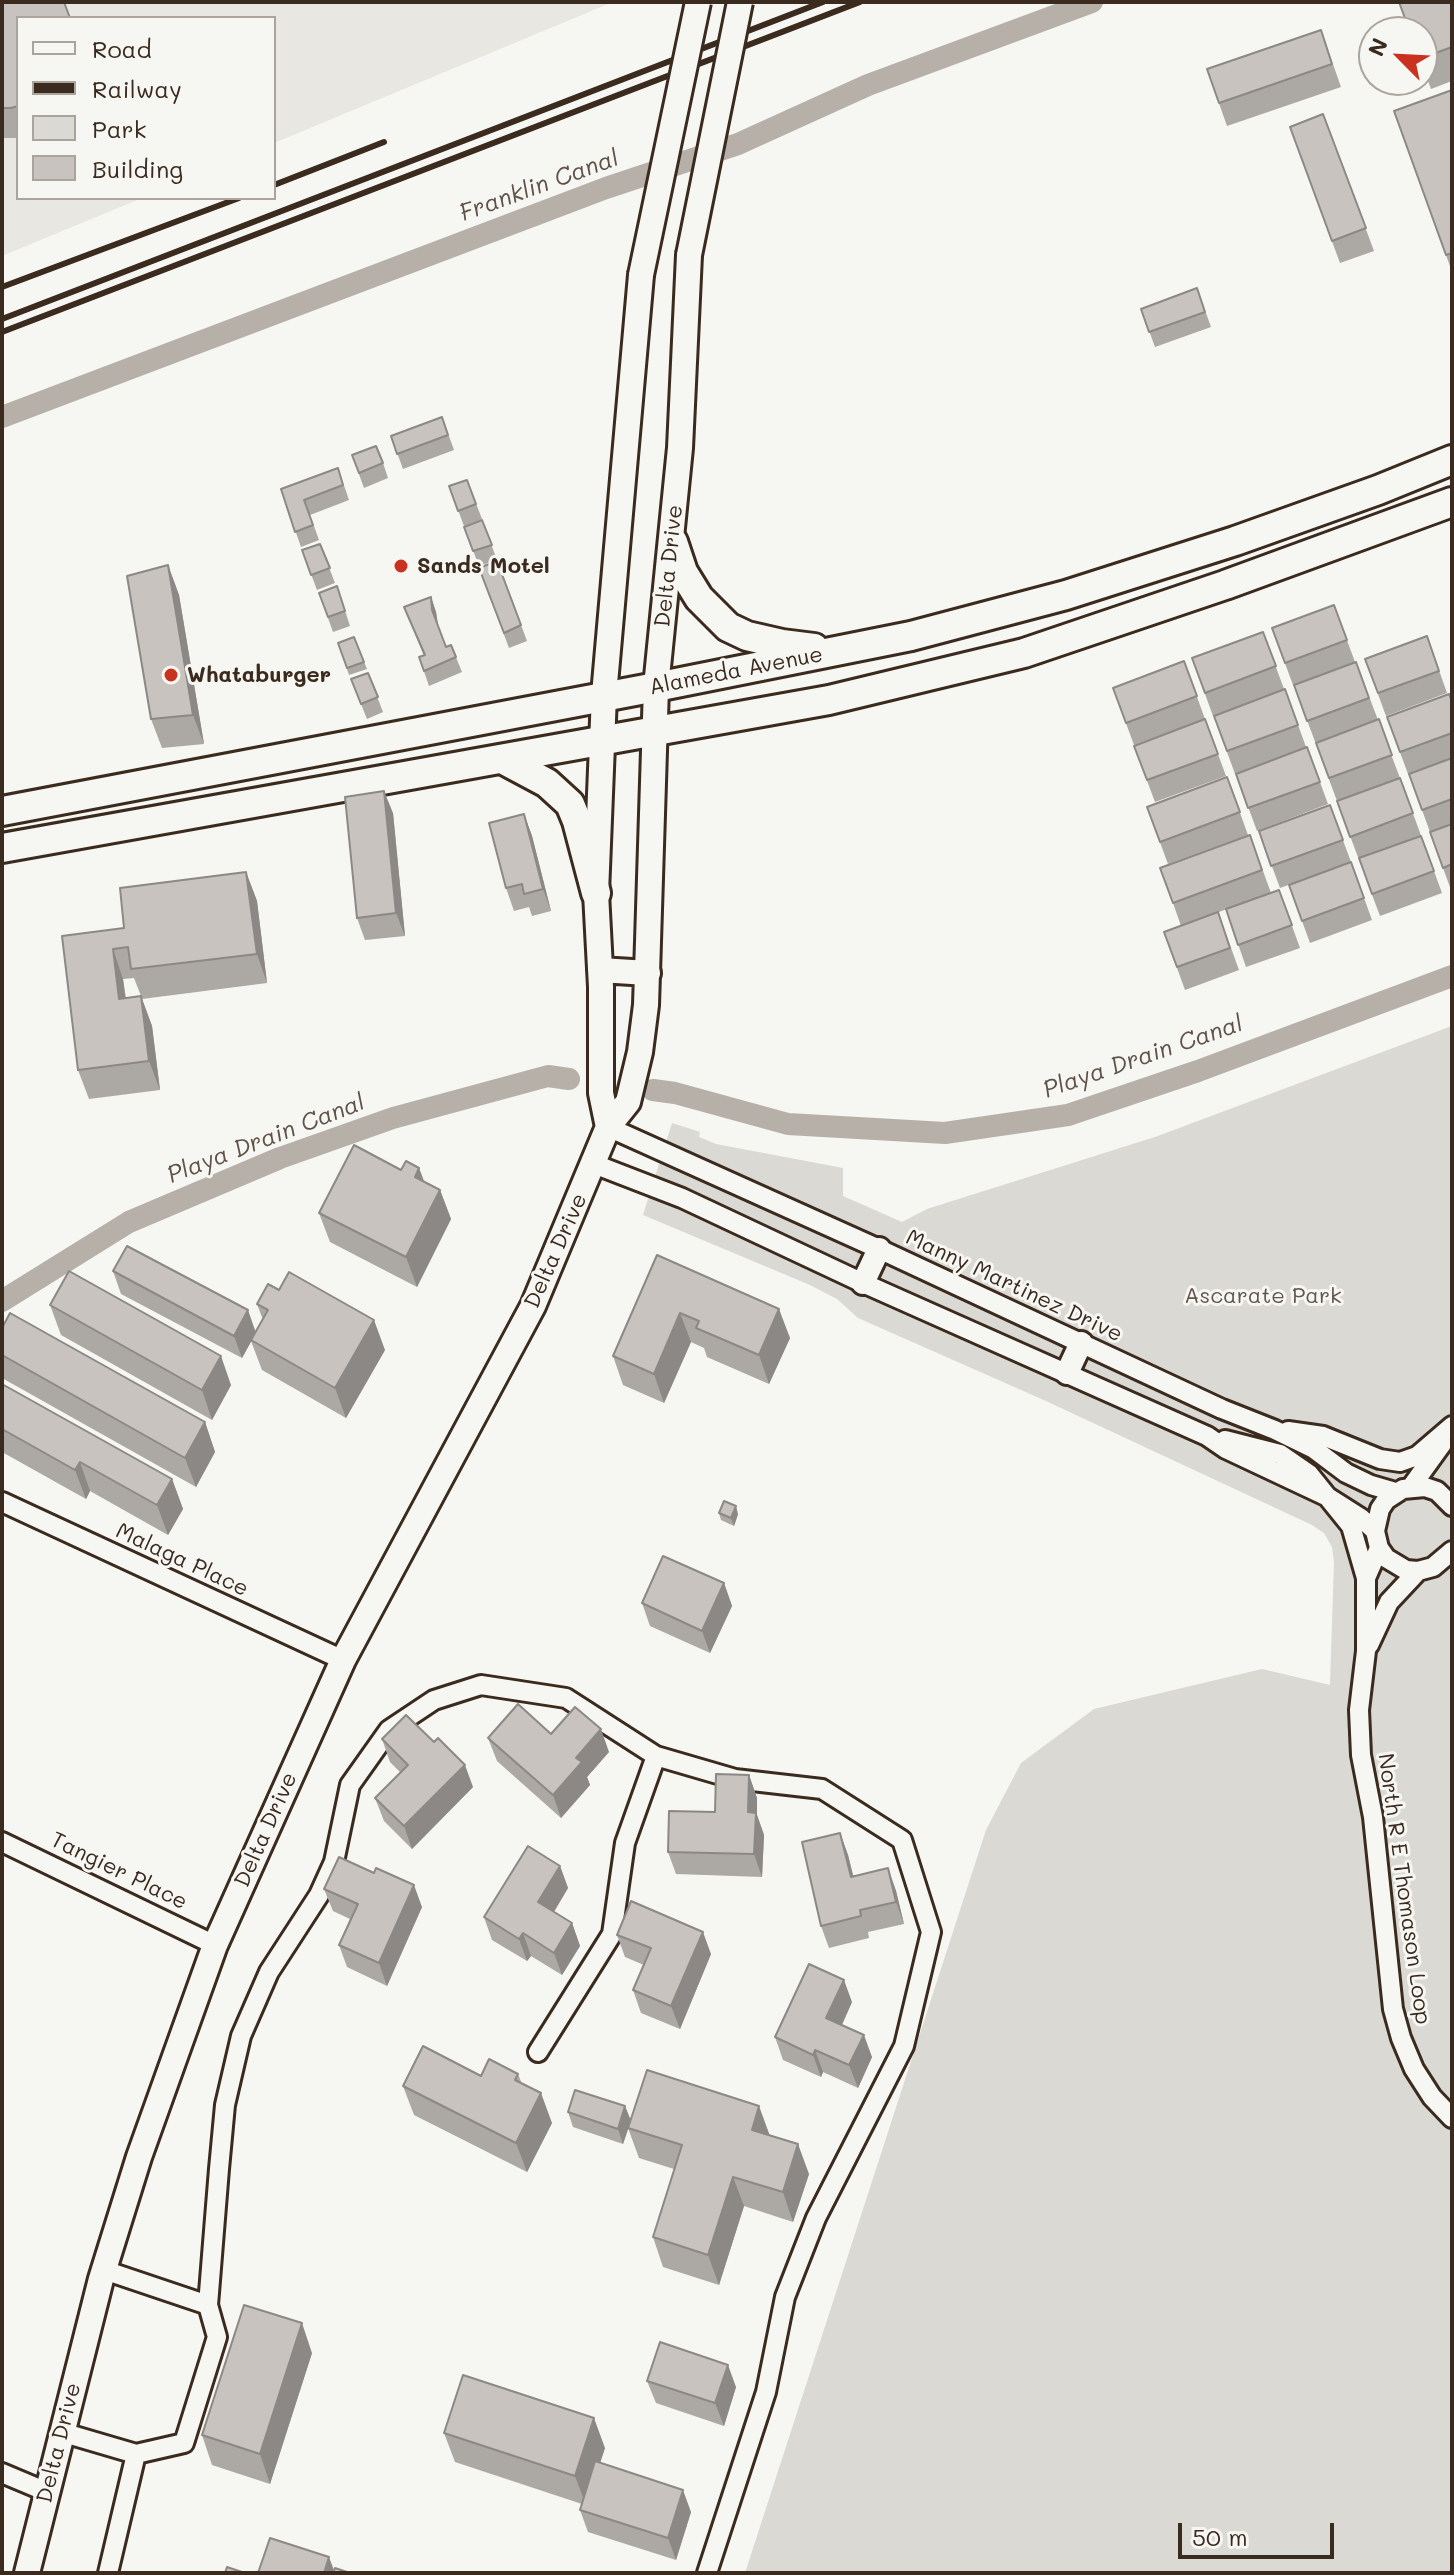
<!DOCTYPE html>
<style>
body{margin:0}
#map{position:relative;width:1454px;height:2575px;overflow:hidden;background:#f6f6f2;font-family:Mali,sans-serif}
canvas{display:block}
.frame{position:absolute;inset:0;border:4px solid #3b2a1e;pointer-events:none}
.legend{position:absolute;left:16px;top:16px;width:260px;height:184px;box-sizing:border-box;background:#f6f6f2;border:2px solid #aba49d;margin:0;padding:10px 14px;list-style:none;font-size:24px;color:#3b2a1e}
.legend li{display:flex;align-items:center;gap:16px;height:40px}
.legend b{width:40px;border:2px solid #aba49d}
.north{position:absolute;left:1358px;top:16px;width:80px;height:80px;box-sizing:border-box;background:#f6f6f2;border:2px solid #aba49d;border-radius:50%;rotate:294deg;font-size:22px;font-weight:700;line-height:32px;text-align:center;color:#3b2a1e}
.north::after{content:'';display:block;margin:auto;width:28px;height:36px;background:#c8321e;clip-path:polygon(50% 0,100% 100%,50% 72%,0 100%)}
.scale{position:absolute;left:1178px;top:2523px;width:156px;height:36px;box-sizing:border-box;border:4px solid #3b2a1e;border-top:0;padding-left:10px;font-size:24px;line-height:28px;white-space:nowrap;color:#3b2a1e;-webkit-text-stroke:6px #f6f6f2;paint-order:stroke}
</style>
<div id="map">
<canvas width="1454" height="2575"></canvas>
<div class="frame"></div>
<ul class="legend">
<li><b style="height:10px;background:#f6f6f2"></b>Road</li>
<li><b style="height:10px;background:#3b2a1e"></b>Railway</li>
<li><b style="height:22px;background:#dad9d3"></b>Park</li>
<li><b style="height:22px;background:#c8c3be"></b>Building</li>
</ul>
<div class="north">N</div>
<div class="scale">50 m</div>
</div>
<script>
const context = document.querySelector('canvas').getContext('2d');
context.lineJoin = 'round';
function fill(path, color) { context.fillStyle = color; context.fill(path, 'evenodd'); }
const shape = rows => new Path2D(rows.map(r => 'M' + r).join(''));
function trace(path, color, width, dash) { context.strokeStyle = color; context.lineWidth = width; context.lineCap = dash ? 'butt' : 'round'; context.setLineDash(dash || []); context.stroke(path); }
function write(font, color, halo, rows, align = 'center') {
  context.font = font + ' Mali,sans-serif'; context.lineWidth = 6; context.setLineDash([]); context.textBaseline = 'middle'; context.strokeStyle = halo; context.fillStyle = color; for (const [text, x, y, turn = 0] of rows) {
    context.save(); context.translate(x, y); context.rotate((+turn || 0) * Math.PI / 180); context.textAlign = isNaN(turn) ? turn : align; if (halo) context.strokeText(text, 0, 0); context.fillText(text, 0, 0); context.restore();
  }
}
const built = shape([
 [2,2,613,2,274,143,274,18,18,18,18,198,142,198,2,256]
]);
const green = shape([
 [1452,1026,1452,2573,745,2573,986,1830,1021,1763,1094,1709,1262,1669,1330,1685,1334,1562,1332,1547,1324,1533,1312,1525,1046,1401,858,1318,837,1299,810,1285,643,1215,672,1123,700,1132,699,1137,716,1144,843,1168,843,1196,902,1222,927,1209,1155,1137]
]);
const canal = shape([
 [2,417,606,188,738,144,868,85,1092,2],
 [653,1090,675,1093,788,1124,945,1133,1068,1115,1198,1071,1452,976],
 [2,1301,129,1222,280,1158,393,1118,548,1076,569,1079]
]);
const minor = shape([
 [608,1127,879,1249,1222,1409,1275,1430,1314,1449,1346,1473,1371,1485,1395,1492],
 [594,1164,682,1198,863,1283,1207,1436,1226,1449,1328,1497,1361,1518,1375,1531],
 [1288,1431,1323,1436,1380,1459,1400,1462,1417,1456,1452,1426],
 [1225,1440,1280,1454,1309,1474,1351,1526,1366,1578],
 [1411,1487,1442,1444],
 [2,1502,343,1660],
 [1452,1506,1437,1491,1425,1487,1403,1489,1386,1500,1380,1509,1375,1531,1379,1548,1386,1558,1406,1570,1418,1571,1433,1567,1452,1551],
 [1379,1548,1366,1578,1366,1651,1359,1710,1361,1755,1373,1817,1393,2009,1401,2038,1414,2069,1432,2097,1452,2118],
 [1369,1645,1389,1602,1418,1571],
 [2,1842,215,1945],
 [538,2052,612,1934,625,1843,656,1756],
 [104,2270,208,2305],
 [61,2432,136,2454,184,2443,217,2337,208,2305,219,2169,225,2105,241,2036,269,1972,319,1895,334,1862,350,1785,389,1730,434,1700,481,1685,566,1698,656,1756,735,1779,822,1789,902,1840,931,1932,904,2046,816,2218,785,2297,766,2392,707,2573],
 [2,2473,47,2492],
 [108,2573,136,2454]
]);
const tertiary = shape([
 [863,1283,879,1249],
 [1067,1373,1081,1343]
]);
const secondary = shape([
 [600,970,648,973],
 [608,1127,601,1093,601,987,596,893,604,695,641,275],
 [27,2573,101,2279,139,2157,215,1945,343,1660,533,1306,608,1127,628,1102,640,1052,646,1005,656,687,680,448,689,255]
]);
const primary = shape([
 [673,542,683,572,699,598,728,627,747,636,782,644,814,648],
 [502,759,547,783,570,804,577,821,596,893],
 [2,811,656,687,911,636,1066,595,1235,541,1378,490,1452,460],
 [2,848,829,700,1024,653,1225,585,1452,502]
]);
const rail = shape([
 [274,185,384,142],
 [2,287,239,198],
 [2,319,823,2],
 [2,332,860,2]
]);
const secondaryBridge = shape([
 [689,255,740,2],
 [641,275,698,2]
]);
const wall = shape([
 [2,2,18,18,18,138,2,138],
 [1452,2,1452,81,1431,89,1422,65,1422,32],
 [1321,30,1341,87,1227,126,1207,69],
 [1452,90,1452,272,1446,255],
 [1323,114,1374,251,1340,263,1290,127],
 [1197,288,1211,327,1155,347,1141,309],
 [442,417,454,450,403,469,391,436],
 [352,455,383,463,388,478,364,488],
 [338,468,349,500,310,515,319,540,301,547,281,489],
 [467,480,482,519,464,526,449,486],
 [482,520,497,560,479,566,464,527],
 [320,544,335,583,317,590,302,550],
 [497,561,527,641,509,648,479,568],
 [168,565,179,595,204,744,162,748,151,719],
 [337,586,350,626,333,632,319,593],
 [431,597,436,612,438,625,446,647,451,645,462,672,429,686,419,657,424,656,404,607],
 [1334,605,1355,662,1293,685,1272,628],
 [1263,632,1284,689,1213,716,1192,658],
 [1427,636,1447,693,1386,716,1365,659],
 [354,637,367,669,349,675,338,643],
 [1184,661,1205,719,1134,745,1113,688],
 [1356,662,1400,778,1337,801,1294,685],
 [368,673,383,712,367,719,351,679],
 [1285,689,1306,747,1235,774,1214,716],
 [1452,701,1452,758,1408,774,1387,717],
 [1205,719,1226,776,1155,802,1134,746],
 [1307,747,1328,804,1257,831,1236,774],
 [1452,758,1452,890,1451,890,1409,774],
 [1227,777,1248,835,1168,864,1147,807],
 [1400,778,1442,893,1380,916,1337,801],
 [1330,805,1351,862,1280,888,1259,831],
 [393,813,405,936,365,940,357,918],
 [524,814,532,836,551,911,532,916,529,907,514,911,506,888],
 [1250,835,1271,893,1186,924,1218,912,1239,970,1185,990,1164,932,1181,926,1173,903],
 [1351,862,1372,920,1310,943,1289,885],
 [246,872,257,901,267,983,142,999,152,1026,160,1090,89,1099,78,1070,62,936,124,928],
 [134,978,141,996,126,998,123,979],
 [1279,890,1300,948,1246,967,1226,909],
 [419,1168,424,1181,440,1190,451,1219,417,1287,330,1242,319,1213,401,1170],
 [657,1255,790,1338,769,1384,707,1357,704,1348,691,1342,664,1403,623,1385,613,1356],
 [113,1271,256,1332,263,1320,257,1304,385,1350,346,1418,262,1370,251,1341,242,1358,121,1294],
 [50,1305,231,1385,212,1420,61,1335],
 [2,1328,205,1422,215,1452,196,1487,2,1378],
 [2,1384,172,1479,183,1509,168,1535,90,1491,86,1499,2,1452],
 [719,1513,738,1514,734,1526,721,1520],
 [724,1583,732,1606,710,1653,650,1626,642,1603],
 [551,1734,609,1752,587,1777,590,1785,561,1818,497,1761,488,1738],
 [382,1739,473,1787,412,1849,384,1821,375,1798,401,1773,390,1762],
 [749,1775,757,1798,757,1815,764,1835,762,1877,676,1874,668,1852,715,1812],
 [840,1833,848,1855,853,1876,888,1868,896,1891,904,1924,868,1932,869,1938,829,1948,821,1926],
 [560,1866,568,1888,554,1912,572,1923,580,1946,562,1975,531,1956,527,1961,492,1940,484,1917],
 [374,1873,422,1907,387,1986,347,1967,339,1945,350,1919,333,1911,324,1889],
 [617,1935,711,1954,680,2029,641,2013,633,1990,644,1965,625,1957],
 [852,2002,842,2025,872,2057,858,2088,823,2072,821,2077,783,2060,775,2037],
 [518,2074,522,2084,552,2123,527,2172,414,2115,403,2086,481,2076],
 [625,2106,631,2121,770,2135,809,2174,793,2222,744,2206,719,2285,663,2267,653,2237,674,2169,639,2158,628,2128,623,2144,573,2127,568,2112],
 [312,2353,270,2484,212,2465,202,2435],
 [647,2381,736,2387,724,2426,656,2403],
 [444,2433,605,2448,600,2463,691,2512,676,2560,588,2532,580,2510,582,2504,455,2462]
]);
const shadedWall = shape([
 [168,565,179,595,204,744,193,715],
 [431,597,436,612,438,625,432,610],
 [384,791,393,813,405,936,396,913],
 [524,814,532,836,551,911,543,889],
 [246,872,257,901,267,983,257,954],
 [113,949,123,979,129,1028,119,999],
 [141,996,152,1026,160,1090,149,1061],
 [419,1168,430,1198,415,1177],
 [440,1190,451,1219,417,1287,406,1257],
 [779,1309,790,1338,769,1384,759,1355],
 [248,1310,256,1333,242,1358,234,1336],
 [680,1313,691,1342,664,1403,654,1374],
 [374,1320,385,1350,346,1418,335,1388],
 [221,1356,231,1385,212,1420,202,1390],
 [205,1422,215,1452,196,1487,185,1458],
 [80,1462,90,1491,86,1499,75,1470],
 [172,1479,183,1509,168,1535,157,1505],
 [736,1506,738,1514,734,1526,731,1518],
 [724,1583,732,1606,710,1653,702,1631],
 [601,1729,609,1752,587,1777,590,1785,561,1818,553,1795,576,1758],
 [465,1765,473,1787,412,1849,404,1826],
 [749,1775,757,1798,757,1815,764,1835,762,1877,754,1854,748,1812],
 [840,1833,848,1855,859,1899,851,1877],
 [560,1866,568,1888,546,1925,538,1902],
 [888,1868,896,1891,904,1924,896,1902],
 [414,1885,422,1907,387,1986,379,1963],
 [572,1923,580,1946,562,1975,554,1953],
 [703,1932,711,1954,680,2029,671,2006],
 [523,1933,531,1956,527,1961,519,1939],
 [844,1980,852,2002,835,2040,826,2018],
 [864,2035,872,2057,858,2088,849,2065],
 [815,2050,823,2072,821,2077,813,2055],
 [541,2093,552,2123,527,2172,516,2143],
 [625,2106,631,2121,623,2144,618,2129],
 [759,2106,770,2136,752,2130],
 [798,2144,809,2174,793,2222,783,2192],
 [733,2177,744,2206,719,2285,708,2255],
 [302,2323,312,2353,270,2484,260,2454],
 [728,2365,736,2387,724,2426,715,2403],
 [594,2418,605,2448,586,2505,575,2476],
 [683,2490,691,2512,676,2560,668,2538],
 [329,2557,335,2573,324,2573]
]);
const building = shape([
 [2,2,64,2,70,18,18,18,18,106,11,108,2,108,2,2],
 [1399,2,1452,2,1452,47,1422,58,1422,32,1410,32,1399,2],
 [1321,30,1332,64,1219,103,1207,69,1321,30],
 [1452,90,1452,253,1446,255,1394,111,1452,90],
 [1323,114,1366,228,1332,241,1290,127,1323,114],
 [1197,288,1205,312,1149,332,1141,309,1197,288],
 [442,417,448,435,397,454,391,436,442,417],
 [376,446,383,463,359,473,352,455,376,446],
 [338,468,343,485,304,500,313,525,295,532,281,489,338,468],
 [467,480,476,504,458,511,449,486,467,480],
 [482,520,492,545,473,551,464,527,482,520],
 [320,544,330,568,311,575,302,550,320,544],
 [497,561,521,625,504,633,479,568,497,561],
 [168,565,193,715,151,719,127,576,168,565],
 [337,586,345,611,328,617,319,593,337,586],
 [431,597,432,610,446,647,451,645,456,657,424,671,419,657,425,655,404,607,431,597],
 [1334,605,1347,640,1285,663,1272,628,1334,605],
 [1263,632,1276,666,1205,693,1192,658,1263,632],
 [1427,636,1439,671,1378,693,1365,659,1427,636],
 [354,637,364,662,347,668,338,643,354,637],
 [1184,661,1197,696,1126,723,1113,688,1184,661],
 [1356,662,1369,698,1307,721,1294,685,1356,662],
 [368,673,378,697,361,704,351,679,368,673],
 [1285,689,1298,725,1227,751,1214,716,1285,689],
 [1449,694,1452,701,1452,733,1400,752,1387,717,1449,694],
 [1205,719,1218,754,1147,780,1134,746,1205,719],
 [1379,719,1392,755,1329,778,1316,743,1379,719],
 [1307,747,1320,782,1248,808,1236,774,1307,747],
 [1452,758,1452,799,1422,810,1409,774,1452,758],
 [1227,777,1240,812,1160,842,1147,807,1227,777],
 [1400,778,1413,813,1350,837,1337,801,1400,778],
 [384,791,396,913,357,918,345,797,384,791],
 [1330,805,1343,840,1271,866,1259,831,1330,805],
 [524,814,543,889,524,894,522,884,506,888,489,823,524,814],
 [1452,824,1452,864,1443,868,1430,832,1452,824],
 [1250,835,1262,870,1173,903,1160,868,1250,835],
 [1421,836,1434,871,1372,894,1359,858,1421,836],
 [1351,862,1364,898,1302,921,1289,885,1351,862],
 [246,872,257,954,131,969,128,947,113,949,119,999,141,996,149,1061,78,1070,62,936,124,928,120,888,246,872],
 [1279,890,1292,925,1238,945,1226,909,1279,890],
 [1218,912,1230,948,1177,967,1164,932,1218,912],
 [354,1145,401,1170,406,1161,419,1168,415,1177,440,1190,406,1257,319,1213,354,1145],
 [127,1246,248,1310,234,1336,113,1271,127,1246],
 [657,1255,779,1309,759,1355,696,1328,699,1321,680,1313,654,1374,613,1356,657,1255],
 [69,1271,221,1356,202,1390,50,1305,69,1271],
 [289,1272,374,1320,335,1388,251,1340,268,1310,257,1304,268,1284,279,1290,289,1272],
 [10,1313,205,1422,185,1458,2,1355,2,1328,10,1313],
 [2,1384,172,1479,157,1505,80,1462,75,1470,2,1429,2,1384],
 [724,1501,736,1506,731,1518,719,1513,724,1501],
 [663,1556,724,1583,702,1631,642,1603,663,1556],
 [518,1704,551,1734,575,1707,601,1729,576,1758,582,1762,553,1795,488,1738,518,1704],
 [406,1715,434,1742,438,1738,465,1765,404,1826,375,1798,408,1765,382,1739,406,1715],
 [716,1774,749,1775,748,1812,756,1813,754,1854,668,1852,669,1811,715,1812,716,1774],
 [840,1833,851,1877,888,1868,896,1902,860,1910,861,1916,821,1926,802,1842,840,1833],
 [528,1846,560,1866,538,1902,572,1923,554,1953,523,1933,519,1939,484,1917,528,1846],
 [339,1857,374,1873,376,1868,414,1885,379,1963,339,1945,358,1904,324,1889,339,1857],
 [631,1901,703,1932,671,2006,633,1990,651,1948,617,1935,631,1901],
 [809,1964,844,1980,826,2018,864,2035,849,2065,815,2050,813,2055,775,2037,809,1964],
 [423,2046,481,2076,489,2059,518,2074,515,2080,541,2093,516,2143,403,2086,423,2046],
 [647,2070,759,2106,752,2130,798,2144,783,2192,733,2177,708,2255,653,2237,682,2145,628,2128,647,2070],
 [575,2090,625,2106,618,2129,568,2112,575,2090],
 [244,2305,302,2323,260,2454,202,2435,244,2305],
 [660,2342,728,2365,715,2403,647,2381,660,2342],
 [463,2375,594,2418,575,2476,444,2433,463,2375],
 [595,2461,683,2490,668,2538,580,2510,595,2461],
 [270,2538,329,2557,324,2573,258,2573,270,2538],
 [227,2567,245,2573,225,2573,227,2567],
 [335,2568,350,2573,333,2573,335,2568]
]);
const markers = [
 [401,566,8,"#c8321e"],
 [171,675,8,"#c8321e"]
];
const poiNames = [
 ["Sands Motel",417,566],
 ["Whataburger",187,675]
];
const streetNames = [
 ["Delta Drive",669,566,-84],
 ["Alameda Avenue",736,671,-11],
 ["Delta Drive",556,1251,-66],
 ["Manny Martinez Drive",1014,1286,25],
 ["Malaga Place",182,1560,25],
 ["Delta Drive",266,1830,-66],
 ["Tangier Place",119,1871,26],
 ["North R E Thomason Loop",1404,1889,82],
 ["Delta Drive",59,2443,-76]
];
const parkNames = [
 ["Ascarate Park",1263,1296]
];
const waterNames = [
 ["Franklin Canal",539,186,-20],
 ["Playa Drain Canal",1143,1057,-19],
 ["Playa Drain Canal",266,1139,-21]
];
fill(built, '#e8e7e2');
fill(green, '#dad9d3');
trace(canal, '#b6b0a9', 22);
trace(minor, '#3b2a1e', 24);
trace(tertiary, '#3b2a1e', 28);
trace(secondary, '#3b2a1e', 30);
trace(primary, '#3b2a1e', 34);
trace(minor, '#f6f6f2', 18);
trace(tertiary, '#f6f6f2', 22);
trace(secondary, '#f6f6f2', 24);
trace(primary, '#f6f6f2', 28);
trace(rail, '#3b2a1e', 6);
trace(secondaryBridge, '#3b2a1e', 30, []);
trace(secondaryBridge, '#f6f6f2', 24);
fill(wall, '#aca8a3');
fill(shadedWall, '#8c8885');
fill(building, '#c8c3be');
trace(building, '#8c8885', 2);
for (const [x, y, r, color] of markers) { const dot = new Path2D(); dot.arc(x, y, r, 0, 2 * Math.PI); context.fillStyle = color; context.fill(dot); trace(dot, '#f6f6f2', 3); }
write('bold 22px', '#3b2a1e', '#f6f6f2', poiNames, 'left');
write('22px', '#3b2a1e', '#f6f6f2', streetNames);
write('22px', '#63564b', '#f6f6f2', parkNames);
write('italic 24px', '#605248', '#f6f6f2', waterNames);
</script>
